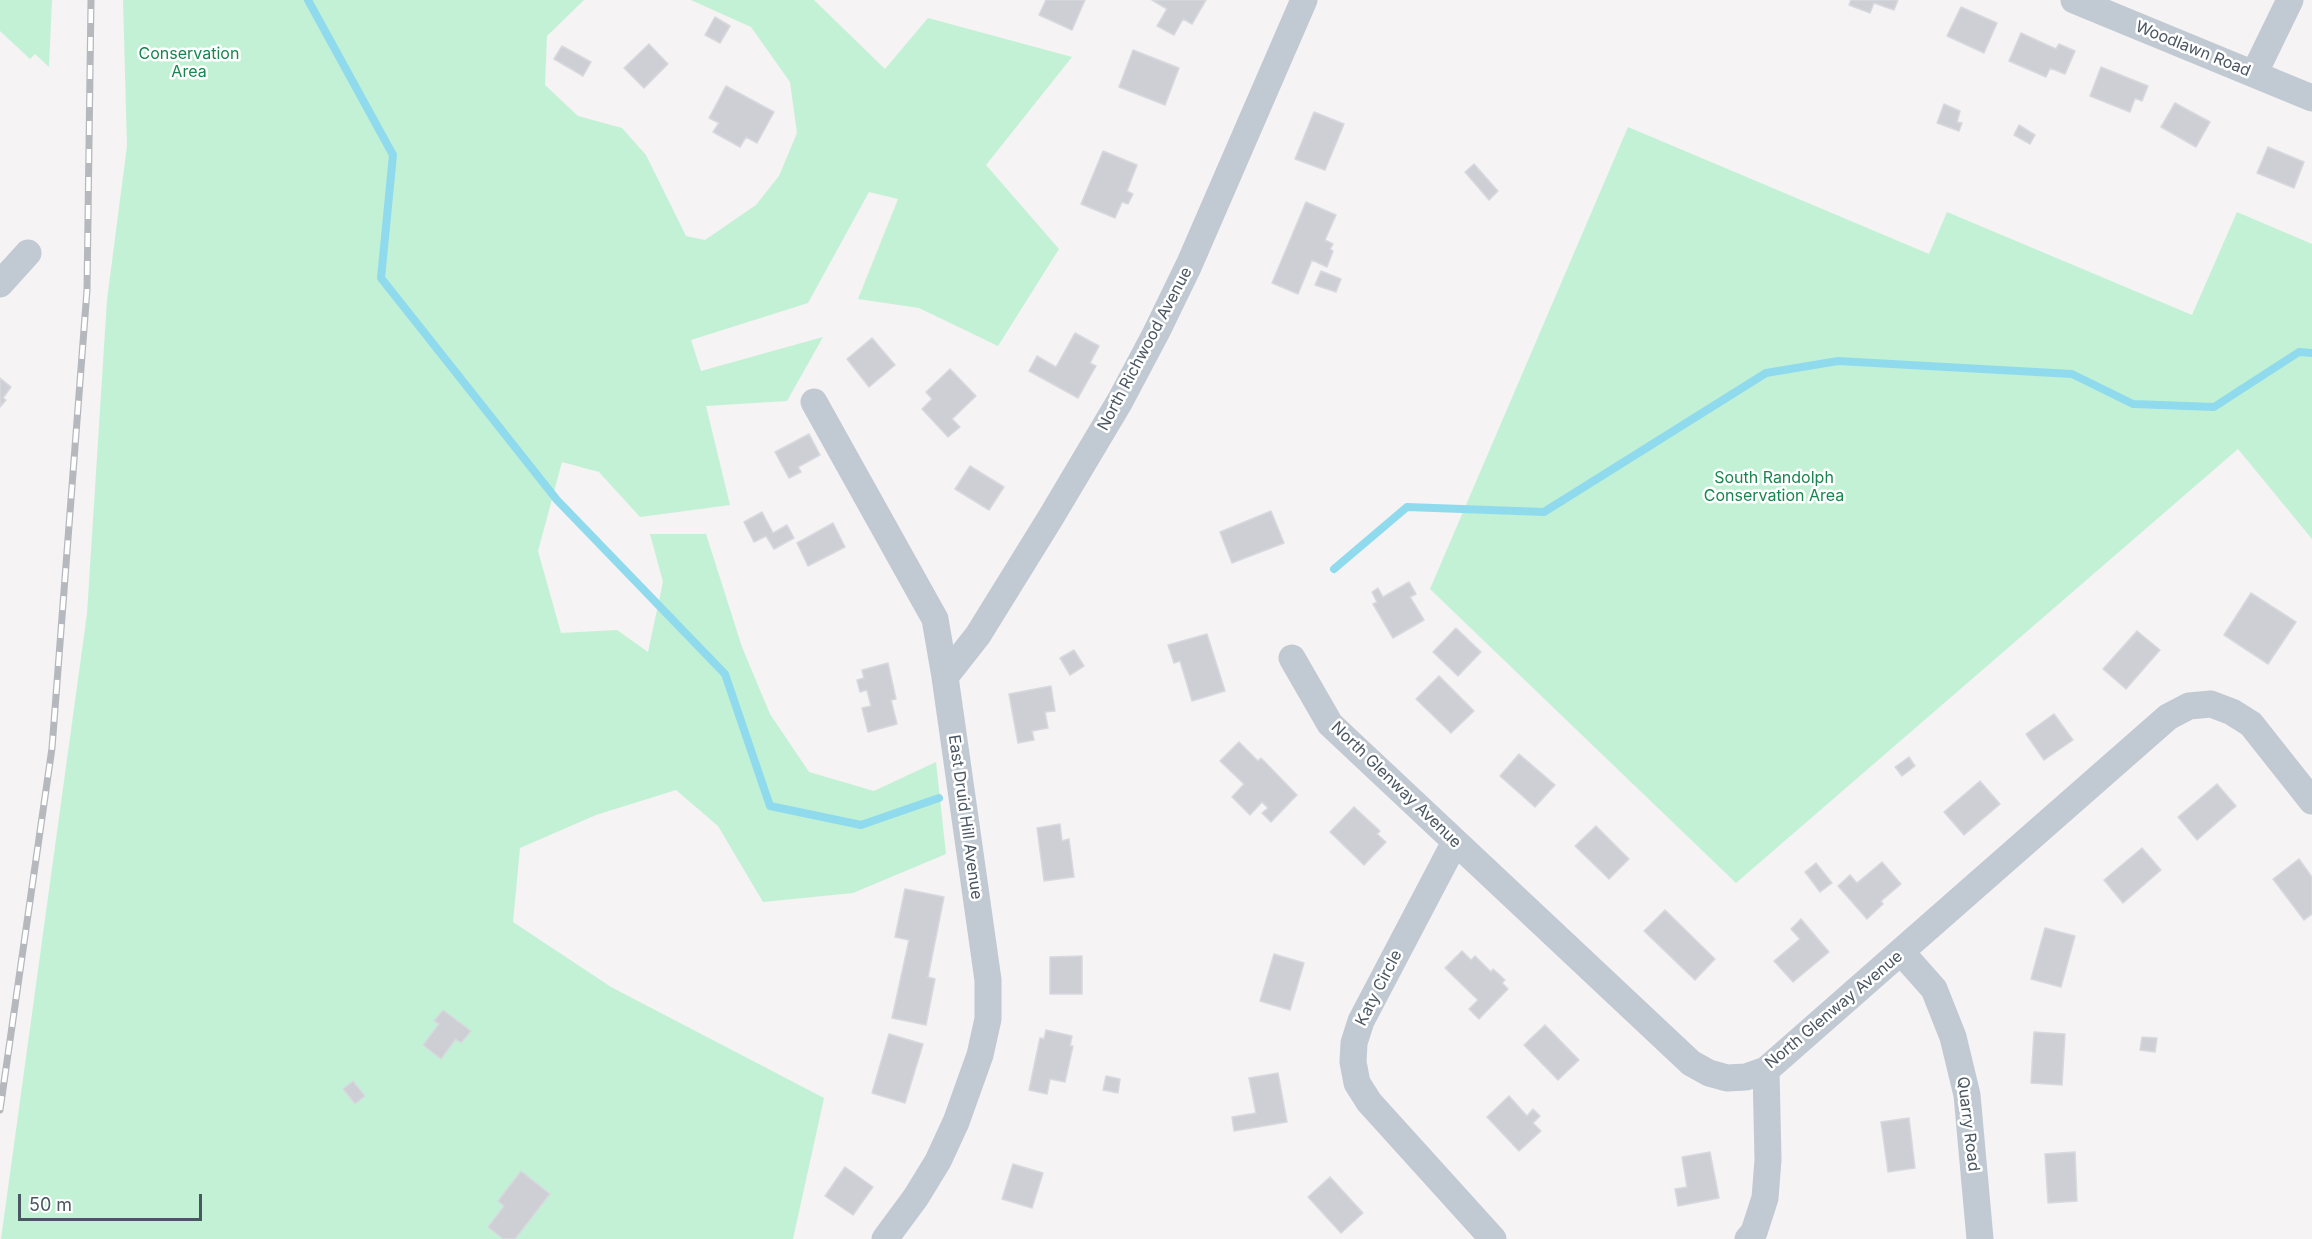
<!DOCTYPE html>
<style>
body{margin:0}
#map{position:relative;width:2312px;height:1239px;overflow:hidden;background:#f5f3f3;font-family:Inter,sans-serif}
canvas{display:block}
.scale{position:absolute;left:18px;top:1194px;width:184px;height:27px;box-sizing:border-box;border:3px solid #4a5661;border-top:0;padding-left:8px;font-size:18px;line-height:21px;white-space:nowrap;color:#4a5661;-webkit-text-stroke:4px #fff;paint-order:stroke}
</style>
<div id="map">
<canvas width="2312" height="1239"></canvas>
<div class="scale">50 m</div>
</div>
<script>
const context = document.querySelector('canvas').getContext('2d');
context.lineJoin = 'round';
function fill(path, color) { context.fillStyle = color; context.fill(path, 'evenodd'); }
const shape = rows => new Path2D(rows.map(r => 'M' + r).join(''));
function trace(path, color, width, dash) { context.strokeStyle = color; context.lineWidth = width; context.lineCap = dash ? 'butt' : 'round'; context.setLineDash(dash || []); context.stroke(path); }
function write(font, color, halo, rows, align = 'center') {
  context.font = font + ' Inter,sans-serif'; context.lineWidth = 5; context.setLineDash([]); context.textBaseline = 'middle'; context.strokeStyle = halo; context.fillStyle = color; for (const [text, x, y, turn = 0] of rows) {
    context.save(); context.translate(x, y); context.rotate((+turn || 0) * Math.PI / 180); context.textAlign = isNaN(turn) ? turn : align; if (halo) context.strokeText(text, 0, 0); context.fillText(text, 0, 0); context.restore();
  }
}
const green = shape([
 [0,0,52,0,49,67,35,54,30,59,0,31],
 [123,0,584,0,547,36,545,85,578,116,622,128,646,155,686,236,705,240,756,205,779,176,797,133,790,82,751,27,691,0,814,0,885,69,928,18,1072,57,986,165,1059,249,998,346,919,308,858,299,898,199,869,192,808,303,691,340,701,371,823,337,787,401,706,406,730,505,640,517,599,472,562,462,538,551,561,633,617,630,648,652,663,582,650,534,706,534,742,647,770,714,809,772,874,791,936,762,946,854,853,893,763,902,718,826,676,790,596,815,520,848,513,922,611,987,824,1098,793,1239,1,1239,87,614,107,300,127,146],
 [1628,127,1929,254,1947,212,2192,315,2237,212,2312,244,2312,539,2238,449,1736,883,1430,589]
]);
const stream = shape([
 [308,0,393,155,381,278,557,500,725,674,770,806,861,825,939,798],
 [1334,569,1407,507,1544,512,1766,373,1838,361,2072,374,2133,404,2214,407,2299,352,2312,353]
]);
const building = shape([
 [1046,0,1085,0,1072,30,1039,15,1046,0],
 [1152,0,1206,0,1192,24,1183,19,1174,35,1157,26,1167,9,1152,0],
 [1851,0,1898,0,1894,10,1874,3,1870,13,1849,5,1851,0],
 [1961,7,1997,23,1984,53,1947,36,1961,7],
 [715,17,730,26,720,43,705,35,715,17],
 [2021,33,2056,49,2059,44,2075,51,2065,74,2050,68,2046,77,2009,61,2021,33],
 [649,44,668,64,644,88,624,68,649,44],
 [562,46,591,62,583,76,554,59,562,46],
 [1133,50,1179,68,1165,105,1119,87,1133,50],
 [2101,67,2148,86,2142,101,2135,98,2130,112,2090,96,2101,67],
 [726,86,774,112,757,143,746,137,740,147,713,132,719,123,709,118,726,86],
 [2175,103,2210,122,2196,147,2161,127,2175,103],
 [1944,104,1960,111,1957,122,1962,123,1959,131,1937,123,1944,104],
 [1314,112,1344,124,1325,170,1295,159,1314,112],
 [2019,125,2035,135,2030,144,2014,135,2019,125],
 [2268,147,2304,162,2294,188,2257,173,2268,147],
 [1103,151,1137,165,1127,191,1133,194,1128,204,1122,202,1115,218,1081,204,1103,151],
 [1474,164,1498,191,1489,200,1465,172,1474,164],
 [1306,202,1336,215,1325,240,1333,244,1330,249,1333,251,1327,267,1312,260,1298,294,1272,283,1306,202],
 [1321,271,1341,279,1336,292,1315,285,1321,271],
 [1075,333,1099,346,1090,363,1096,366,1078,398,1029,371,1037,356,1056,367,1075,333],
 [872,338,895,365,869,387,847,359,872,338],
 [950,369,976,396,952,419,960,427,948,437,922,409,932,399,926,392,950,369],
 [0,378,11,387,3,398,6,400,0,407,0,378],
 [809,434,820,455,798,467,801,472,789,478,775,452,809,434],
 [970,466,1004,487,989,510,955,489,970,466],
 [1271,511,1284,543,1232,563,1220,532,1271,511],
 [762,512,773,533,787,525,794,538,774,549,766,536,754,542,744,522,762,512],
 [833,523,845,547,808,566,797,543,833,523],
 [1409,582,1416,594,1410,597,1424,620,1393,638,1373,604,1377,602,1372,592,1378,588,1383,597,1409,582],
 [2251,593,2296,622,2268,664,2224,635,2251,593],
 [1456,628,1481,652,1458,676,1433,652,1456,628],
 [2137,631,2160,650,2126,689,2103,669,2137,631],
 [1207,634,1225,691,1192,701,1180,661,1174,663,1168,645,1207,634],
 [1074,650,1084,666,1070,675,1060,658,1074,650],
 [888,663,896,699,891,700,897,724,868,732,862,708,871,706,867,690,860,692,857,680,864,678,862,670,888,663],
 [1439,676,1474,711,1451,733,1416,699,1439,676],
 [1051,686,1055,711,1045,712,1048,728,1032,731,1034,740,1018,743,1009,694,1051,686],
 [2054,714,2073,740,2044,760,2026,734,2054,714],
 [1239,742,1258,761,1261,758,1297,795,1271,822,1262,813,1268,808,1262,802,1250,815,1232,797,1244,784,1220,761,1239,742],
 [1519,754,1555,785,1535,807,1500,776,1519,754],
 [1909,757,1915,766,1902,776,1895,767,1909,757],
 [1980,781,2000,804,1964,835,1944,812,1980,781],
 [2217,784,2236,806,2197,840,2178,817,2217,784],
 [1354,807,1380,831,1377,834,1386,842,1364,865,1330,832,1354,807],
 [1060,824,1062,841,1069,839,1074,877,1044,881,1037,828,1060,824],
 [1596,826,1629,859,1609,879,1575,846,1596,826],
 [2142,848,2161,870,2123,903,2104,880,2142,848],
 [2299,859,2312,877,2312,914,2304,920,2273,879,2299,859],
 [1882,862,1901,884,1881,901,1883,904,1867,919,1838,886,1850,875,1857,883,1882,862],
 [1816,863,1832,883,1820,892,1805,872,1816,863],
 [905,889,944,897,928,977,935,979,926,1025,892,1018,909,940,895,937,905,889],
 [1665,910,1715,959,1695,980,1644,931,1665,910],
 [1801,919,1829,952,1793,982,1774,961,1800,939,1791,929,1801,919],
 [2045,928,2075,936,2061,987,2031,979,2045,928],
 [1462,951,1471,960,1475,956,1491,972,1493,969,1505,980,1502,983,1508,989,1479,1019,1469,1009,1478,1000,1445,968,1462,951],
 [1274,954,1304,963,1290,1010,1260,1001,1274,954],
 [1082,956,1082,994,1050,994,1050,957,1082,956],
 [443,1010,471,1031,461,1043,456,1039,441,1059,423,1045,439,1024,434,1021,443,1010],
 [1545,1025,1579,1060,1558,1080,1524,1045,1545,1025],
 [1046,1030,1072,1036,1070,1046,1073,1046,1065,1082,1050,1079,1047,1094,1029,1090,1040,1038,1044,1039,1046,1030],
 [2034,1032,2065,1034,2062,1085,2031,1083,2034,1032],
 [889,1034,923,1044,905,1103,872,1093,889,1034],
 [2142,1037,2157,1038,2155,1052,2140,1050,2142,1037],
 [1278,1073,1287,1122,1234,1131,1232,1117,1256,1113,1249,1078,1278,1073],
 [1106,1076,1120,1079,1118,1093,1103,1090,1106,1076],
 [353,1081,365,1096,355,1104,343,1089,353,1081],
 [1509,1096,1527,1116,1533,1109,1540,1116,1533,1123,1541,1131,1519,1151,1487,1117,1509,1096],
 [1909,1118,1915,1168,1888,1172,1881,1122,1909,1118],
 [1710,1152,1719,1198,1678,1206,1675,1189,1687,1187,1682,1157,1710,1152],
 [2075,1152,2077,1201,2048,1203,2045,1154,2075,1152],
 [1013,1164,1043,1173,1032,1208,1002,1199,1013,1164],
 [845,1167,873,1187,853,1215,825,1196,845,1167],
 [521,1171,550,1194,515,1239,503,1239,488,1227,504,1206,498,1201,521,1171],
 [1330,1177,1363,1213,1341,1233,1308,1197,1330,1177]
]);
const minor = shape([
 [2074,0,2312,98],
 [2254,74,2290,0],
 [0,284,28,253],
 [814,402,935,619,945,677,988,980,988,1019,980,1055,956,1122,938,1161,916,1197,885,1239],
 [1292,658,1330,724,1691,1063,1709,1073,1727,1078,1746,1077,1766,1070,2168,717,2189,706,2211,704,2232,712,2251,724,2312,801],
 [945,677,978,635,1051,517,1120,401,1156,333,1189,265,1304,0],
 [1455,842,1361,1021,1354,1043,1353,1062,1357,1083,1369,1102,1493,1239],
 [1902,953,1934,989,1953,1037,1967,1095,1980,1239],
 [1748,1239,1754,1232,1765,1198,1768,1160,1766,1070]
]);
const rail = shape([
 [0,1110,52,748,87,290,91,0]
]);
const streetNames = [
 ["Woodlawn Road",2193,49,22],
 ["North Richwood Avenue",1145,349,-62],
 ["North Glenway Avenue",1396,785,44],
 ["East Druid Hill Avenue",965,817,82],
 ["Katy Circle",1379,988,-63],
 ["North Glenway Avenue",1834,1010,-40],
 ["Quarry Road",1968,1124,83]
];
const parkNames = [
 ["Conservation",189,54],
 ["Area",189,72],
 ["South Randolph",1774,478],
 ["Conservation Area",1774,496]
];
fill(green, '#c3f1d5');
trace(stream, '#90daee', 8);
fill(building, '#cdcfd5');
trace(building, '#d7d9de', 1.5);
trace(minor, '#c1cad2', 27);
trace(rail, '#b5b8bd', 7);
trace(rail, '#fff', 4.5, [14]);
write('16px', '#4a5661', '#fff', streetNames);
write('16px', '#17864f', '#fff', parkNames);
</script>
